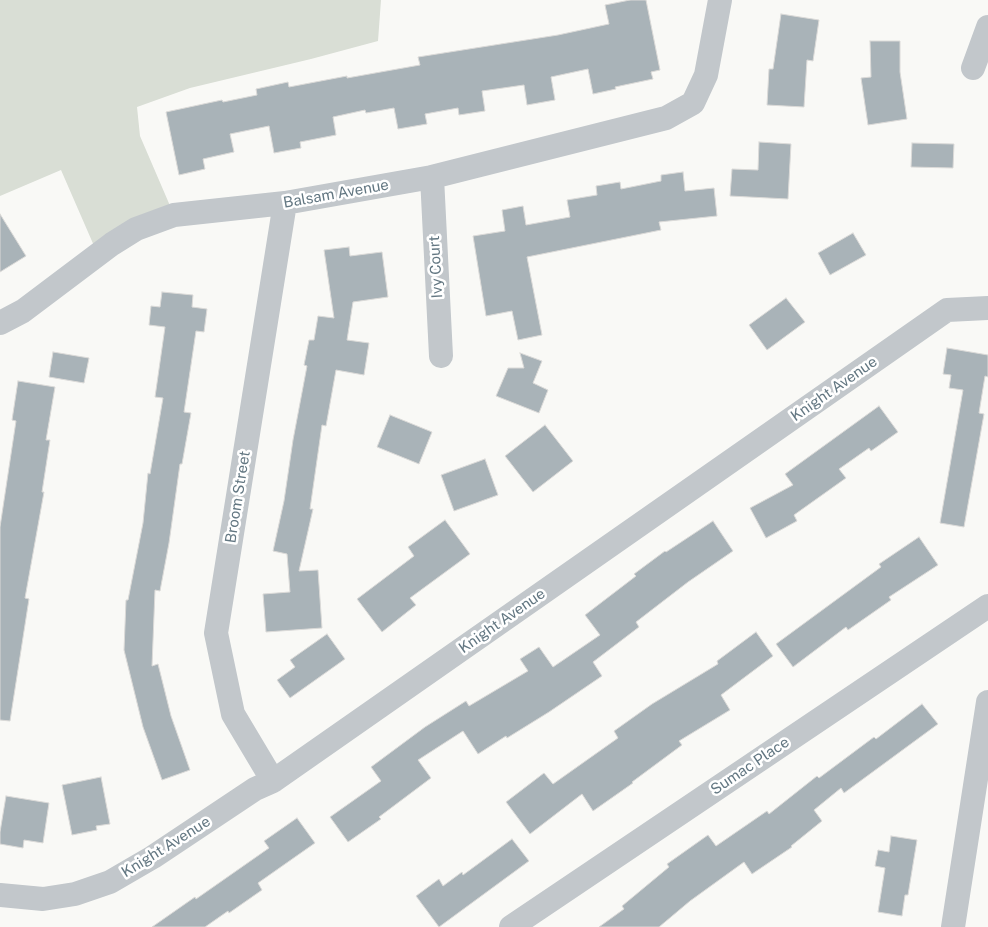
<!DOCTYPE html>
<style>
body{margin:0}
canvas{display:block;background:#f9f9f6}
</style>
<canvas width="988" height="927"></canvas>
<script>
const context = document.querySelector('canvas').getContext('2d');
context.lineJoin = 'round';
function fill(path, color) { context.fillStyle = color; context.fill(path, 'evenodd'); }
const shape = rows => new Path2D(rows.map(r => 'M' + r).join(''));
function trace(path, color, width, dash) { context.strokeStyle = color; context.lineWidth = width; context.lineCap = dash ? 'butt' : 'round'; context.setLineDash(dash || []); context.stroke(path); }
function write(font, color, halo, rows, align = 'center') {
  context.font = font + ' "Public Sans",sans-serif'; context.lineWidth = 5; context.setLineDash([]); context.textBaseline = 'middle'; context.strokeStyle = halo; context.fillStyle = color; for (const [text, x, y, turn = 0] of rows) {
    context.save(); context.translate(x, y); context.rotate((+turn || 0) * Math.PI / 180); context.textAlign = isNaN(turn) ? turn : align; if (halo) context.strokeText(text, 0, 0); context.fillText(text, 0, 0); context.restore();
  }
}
const green = shape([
 [0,0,381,0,378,41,311,59,190,88,137,107,140,136,174,215,98,255,61,170,0,196]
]);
const building = shape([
 [630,0,646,0,660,70,651,72,653,79,615,87,616,89,593,94,588,69,551,77,555,100,527,105,524,85,482,91,485,111,459,115,458,108,425,114,427,124,398,129,394,108,366,113,365,110,333,117,336,135,300,142,301,148,274,153,269,126,230,134,234,152,203,159,205,169,179,175,166,112,222,100,223,102,257,95,256,89,288,82,289,87,347,76,347,78,420,65,418,57,558,35,609,24,605,5,630,0],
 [781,14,819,20,813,61,807,60,804,107,767,105,769,69,773,69,781,14],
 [870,41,900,41,900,72,907,119,868,125,861,78,871,77,870,41],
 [759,142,791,144,788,199,730,196,732,169,758,170,759,142],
 [912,143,954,144,953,168,911,167,912,143],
 [683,172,685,191,714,188,717,216,659,222,661,230,527,257,542,335,518,340,512,311,486,316,473,236,505,231,502,210,523,206,526,225,570,217,567,200,597,195,596,186,620,182,621,189,661,181,661,175,683,172],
 [0,214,26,256,0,272,0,214],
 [853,233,866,255,830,275,818,253,853,233],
 [349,247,350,256,382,252,388,297,353,302,347,340,369,343,364,375,336,370,326,426,322,425,310,509,313,509,299,571,318,570,322,628,266,632,263,594,290,592,287,554,273,551,284,501,293,440,307,366,304,365,309,340,314,340,318,316,334,318,324,250,349,247],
 [162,292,193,295,192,307,207,309,204,332,196,331,184,412,191,413,182,464,180,464,169,543,160,591,155,590,152,666,158,664,171,716,190,770,162,780,143,727,124,650,126,600,128,600,143,523,148,473,150,474,163,398,155,397,165,327,149,325,151,306,160,307,162,292],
 [786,298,805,322,767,350,749,325,786,298],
 [947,348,988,355,988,377,985,376,979,413,984,414,964,527,940,523,963,390,949,388,951,375,943,374,947,348],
 [53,352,89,358,84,383,49,377,53,352],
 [520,353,542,361,533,383,548,390,539,413,496,396,508,368,524,368,520,353],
 [18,381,55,387,46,440,50,440,42,492,44,492,25,598,29,599,10,721,0,720,0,527,16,421,12,420,18,381],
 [879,406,898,432,871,451,869,448,839,469,846,478,794,515,797,521,766,538,750,508,793,485,785,474,879,406],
 [390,415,432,432,419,464,377,447,390,415],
 [545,425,573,461,533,492,505,456,545,425],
 [485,459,498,495,454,511,441,475,485,459],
 [445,520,470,554,410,598,416,605,382,632,357,599,414,556,408,547,445,520],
 [713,521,733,551,688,582,636,622,639,627,593,662,602,676,549,712,507,738,506,736,478,754,463,731,418,760,431,778,379,817,381,819,348,842,330,817,381,781,371,767,425,727,466,701,469,706,528,671,520,659,539,647,553,667,600,635,585,615,636,576,634,574,665,551,666,552,713,521],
 [919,537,938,565,889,597,891,600,848,630,846,627,793,667,776,644,881,567,879,564,919,537],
 [756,632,773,656,721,695,730,710,679,741,682,745,632,782,633,783,593,811,582,794,530,834,506,802,544,773,553,784,618,738,614,731,652,704,718,664,717,661,756,632],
 [327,634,345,659,290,698,277,680,295,667,290,660,327,634],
 [922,704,938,724,844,793,841,788,814,810,822,821,791,846,792,847,752,874,744,862,690,901,659,927,599,927,624,909,622,906,669,867,667,864,708,835,716,846,767,811,769,814,817,776,819,778,874,737,876,739,922,704],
 [101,777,110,824,96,826,97,830,72,835,62,785,101,777],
 [6,796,49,803,43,843,24,840,23,848,0,844,0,832,6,796],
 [297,818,315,843,258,883,262,890,229,913,228,911,205,927,152,927,195,897,196,899,269,848,264,841,297,818],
 [891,836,917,840,908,895,905,895,902,916,878,912,885,868,875,866,878,850,889,852,891,836],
 [512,839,529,861,439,927,416,896,439,879,443,886,462,872,463,875,512,839]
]);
const minor = shape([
 [973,68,988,27],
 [432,177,441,356],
 [0,323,23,311,112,244,136,229,174,215,285,203,432,177,666,118,693,103,706,75,720,0],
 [273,781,233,714,216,633,285,203],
 [0,895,43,899,75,894,110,882,153,857,255,789,273,781,947,310,988,308],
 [511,927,988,606],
 [953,927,988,702]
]);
const streetNames = [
 ["Balsam Avenue",336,194,-10],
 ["Ivy Court",436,267,-93],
 ["Knight Avenue",834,389,-35],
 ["Broom Street",238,497,-81],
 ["Knight Avenue",502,621,-35],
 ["Sumac Place",750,766,-34],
 ["Knight Avenue",166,847,-32]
];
fill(green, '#d9ded5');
fill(building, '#a9b3b8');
trace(building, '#dbdad8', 1);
trace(minor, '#c2c7cb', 24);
write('15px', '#637782', '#fff', streetNames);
</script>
